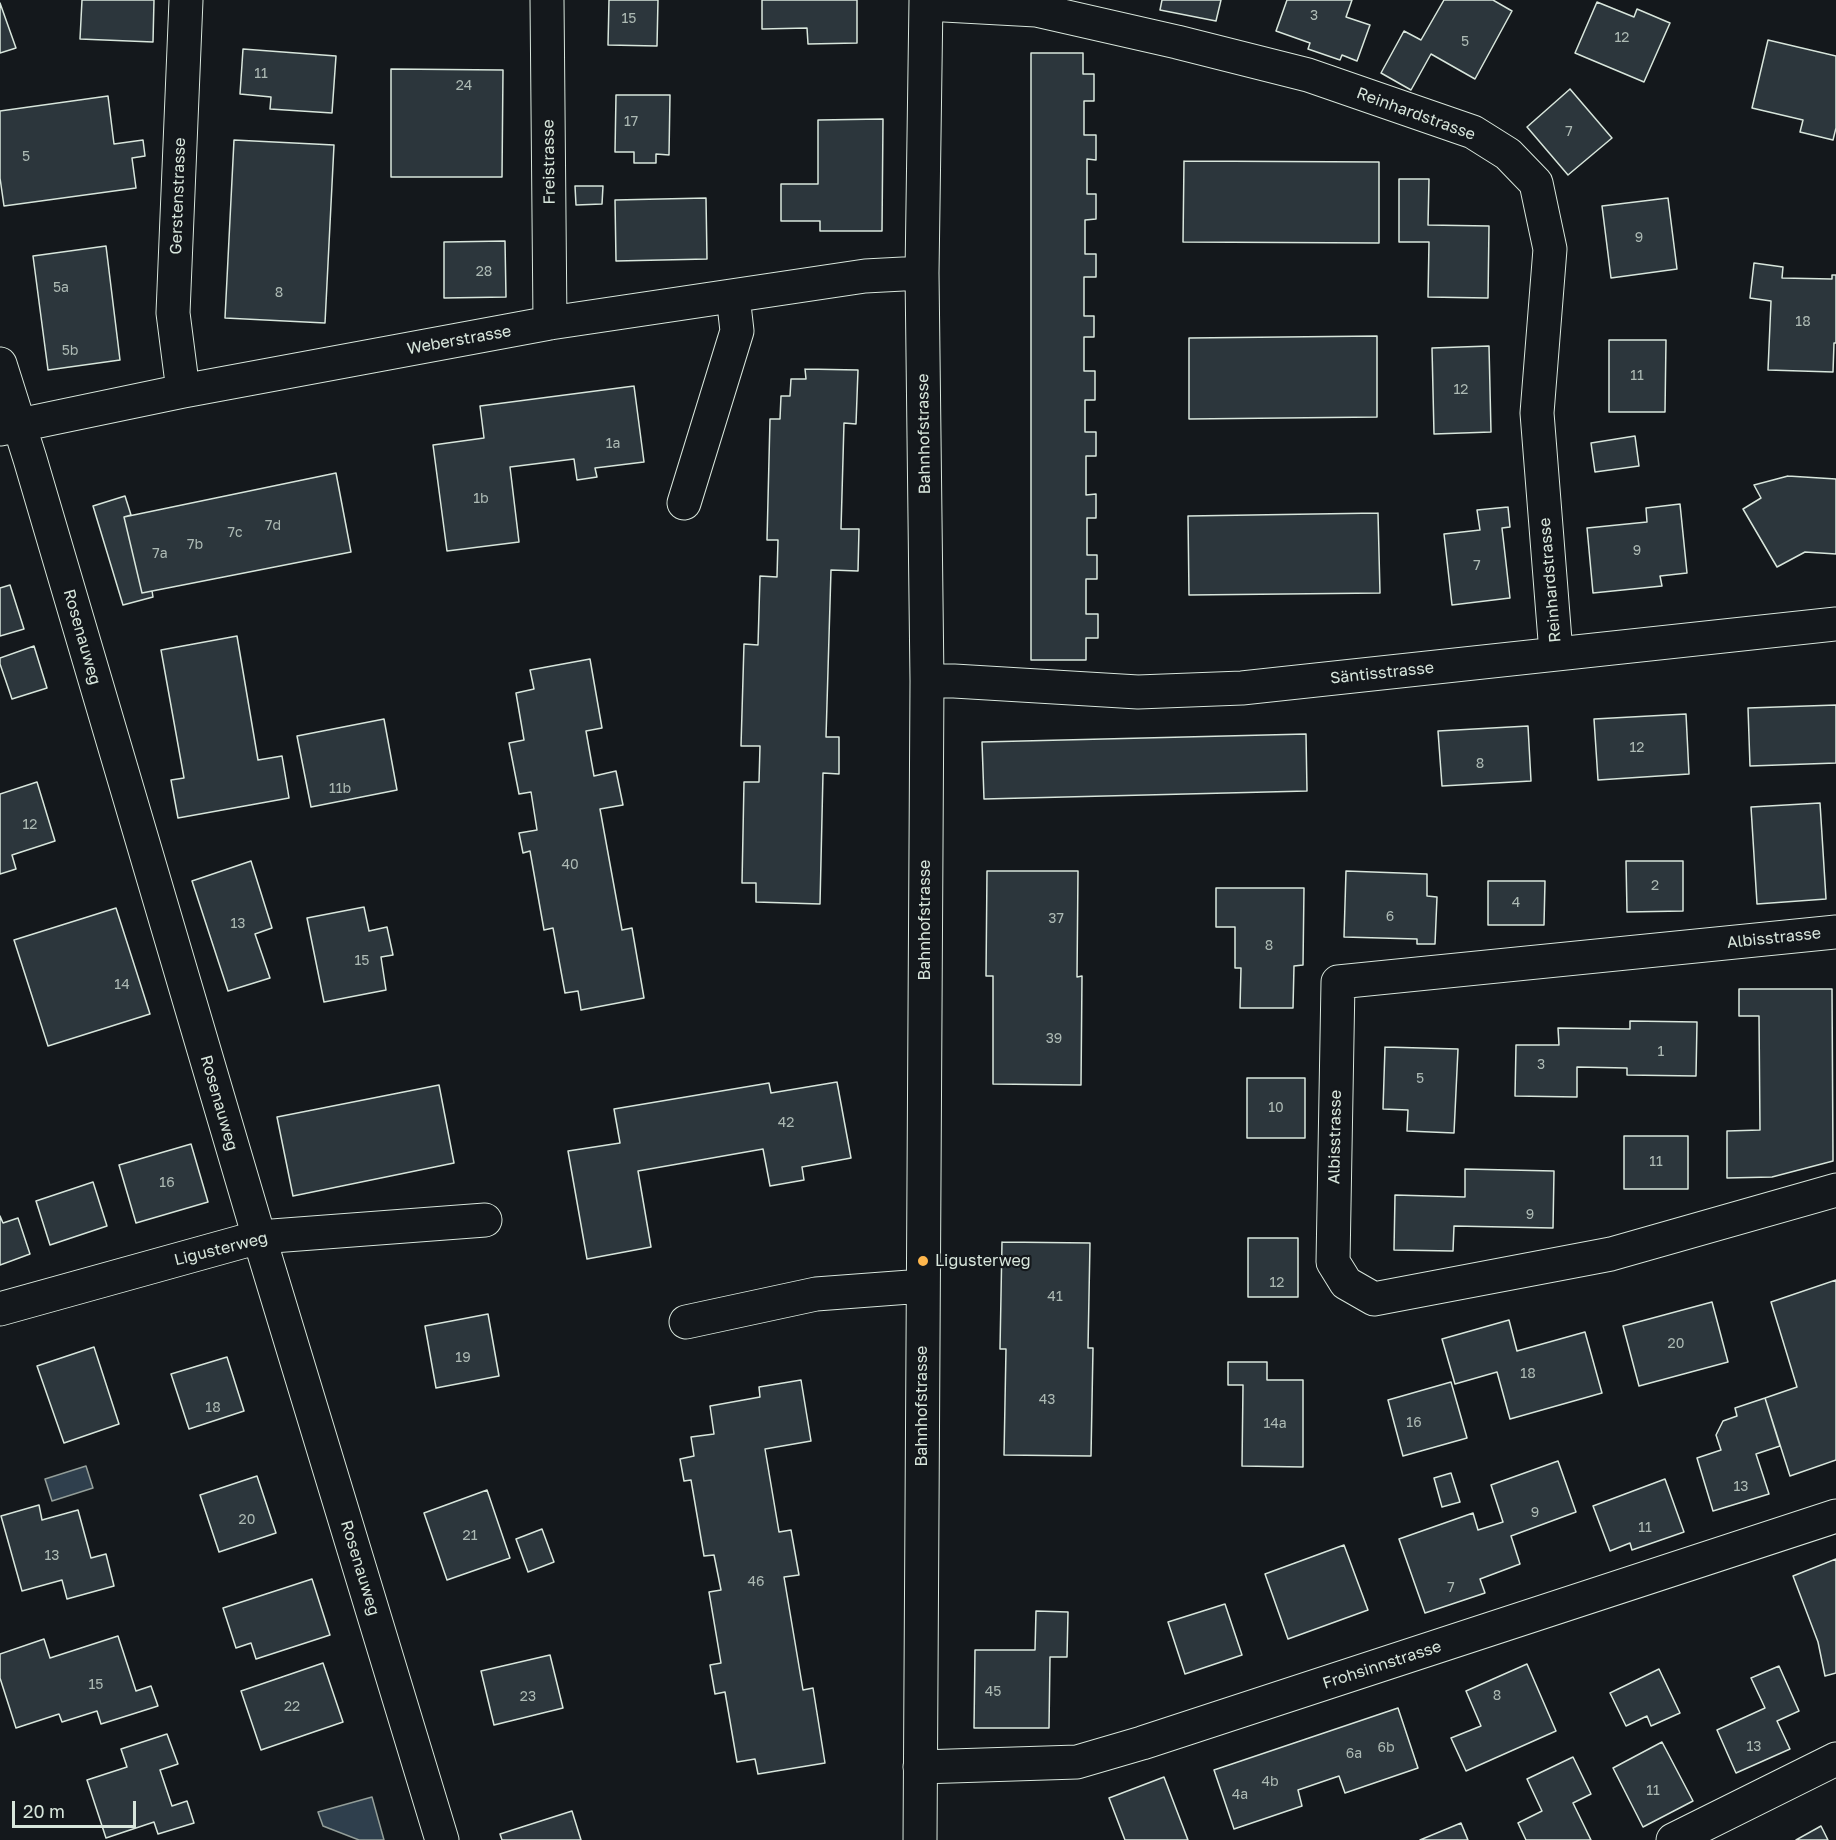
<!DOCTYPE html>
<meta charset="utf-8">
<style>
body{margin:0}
#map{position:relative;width:1836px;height:1840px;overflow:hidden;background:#14181c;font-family:"Golos Text",sans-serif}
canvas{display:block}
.scale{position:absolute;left:12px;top:1801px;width:124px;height:27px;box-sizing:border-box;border:3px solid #d8e6dc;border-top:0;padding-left:8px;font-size:18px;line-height:21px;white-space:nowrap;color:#d8e6dc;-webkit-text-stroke:4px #14181c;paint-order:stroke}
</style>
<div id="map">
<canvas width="1836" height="1840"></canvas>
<div class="scale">20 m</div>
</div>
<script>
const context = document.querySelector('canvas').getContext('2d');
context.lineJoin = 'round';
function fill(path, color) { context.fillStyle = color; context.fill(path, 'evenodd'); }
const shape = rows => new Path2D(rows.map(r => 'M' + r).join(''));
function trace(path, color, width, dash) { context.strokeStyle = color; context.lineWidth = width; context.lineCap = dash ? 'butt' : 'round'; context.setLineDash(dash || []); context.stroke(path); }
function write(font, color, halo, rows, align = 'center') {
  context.font = font + ' "Golos Text",sans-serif'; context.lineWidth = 4.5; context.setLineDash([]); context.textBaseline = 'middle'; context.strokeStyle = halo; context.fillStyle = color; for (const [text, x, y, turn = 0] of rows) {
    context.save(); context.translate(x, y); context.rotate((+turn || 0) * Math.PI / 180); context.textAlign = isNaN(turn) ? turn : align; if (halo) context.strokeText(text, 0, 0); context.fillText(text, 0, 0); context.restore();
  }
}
const water = shape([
 [86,1466,93,1488,52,1501,45,1479,86,1466],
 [372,1797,384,1840,359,1840,323,1826,318,1812,372,1797]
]);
const building = shape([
 [82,0,154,0,153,42,80,39,82,0],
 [609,0,658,0,657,46,608,45,609,0],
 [762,0,857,0,857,43,808,44,807,28,762,29,762,0],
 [1162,0,1221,0,1216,21,1160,10,1162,0],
 [1287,0,1352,0,1346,17,1370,25,1357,61,1342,55,1340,60,1308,49,1310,43,1276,31,1287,0],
 [1444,0,1493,0,1512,11,1475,79,1431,54,1411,90,1381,73,1404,31,1421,40,1444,0],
 [1597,2,1634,17,1637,9,1670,23,1644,82,1575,53,1597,2],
 [0,3,16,48,0,53,0,3],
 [1768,40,1836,56,1836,128,1833,140,1800,132,1803,120,1752,108,1768,40],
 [243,49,336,56,332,113,270,109,271,97,240,94,243,49],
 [1031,53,1083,53,1083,74,1094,74,1094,101,1084,101,1084,135,1096,135,1096,160,1087,159,1087,194,1096,194,1096,219,1085,220,1085,254,1096,254,1096,277,1084,277,1084,316,1094,316,1094,337,1084,337,1084,371,1095,371,1095,400,1085,400,1085,432,1096,432,1096,456,1086,456,1086,495,1096,494,1096,518,1087,518,1087,555,1097,555,1097,579,1086,579,1086,614,1098,614,1098,638,1086,638,1086,660,1031,660,1031,53],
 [391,69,503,70,502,177,391,177,391,69],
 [1570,89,1612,138,1568,175,1527,127,1570,89],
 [616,95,670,95,669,155,656,154,656,163,634,163,634,152,615,152,616,95],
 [108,96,114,144,143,140,145,156,132,158,136,188,4,206,0,178,0,111,108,96],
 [883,119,882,231,820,231,820,221,781,221,781,184,818,184,818,120,883,119],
 [234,140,334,145,325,323,225,318,234,140],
 [1184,161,1379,162,1379,243,1183,242,1184,161],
 [1399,179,1429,179,1428,225,1489,226,1488,298,1428,297,1429,242,1399,242,1399,179],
 [575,186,603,186,602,204,576,205,575,186],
 [706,198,707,259,616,261,615,200,706,198],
 [1668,198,1677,269,1611,278,1602,206,1668,198],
 [505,241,506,297,444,298,444,242,505,241],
 [106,246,120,360,48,370,33,256,106,246],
 [1754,263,1783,267,1782,278,1832,279,1832,275,1836,275,1836,343,1834,343,1833,372,1768,370,1771,301,1750,298,1754,263],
 [1377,336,1377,417,1189,419,1189,338,1377,336],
 [1609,340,1666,340,1665,412,1609,412,1609,340],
 [1489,346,1491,432,1434,434,1432,348,1489,346],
 [805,369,858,370,856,424,844,423,841,529,859,529,858,571,831,570,826,737,839,737,839,774,823,773,820,904,756,902,756,883,742,883,744,782,759,782,760,746,741,746,744,644,758,645,760,576,777,577,778,540,767,540,770,419,780,419,781,396,790,396,791,379,806,379,805,369],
 [634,386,644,462,595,468,597,477,577,480,574,459,510,467,519,542,447,551,433,445,484,438,480,406,634,386],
 [1635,436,1639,466,1595,472,1591,443,1635,436],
 [336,473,351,552,142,593,124,517,336,473],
 [1788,476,1836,479,1836,554,1805,552,1777,567,1743,509,1761,498,1754,485,1788,476],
 [125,496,131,515,124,517,142,593,152,591,153,597,123,605,93,506,125,496],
 [1680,504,1687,573,1660,576,1662,586,1593,593,1587,528,1647,522,1646,508,1680,504],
 [1508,507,1510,527,1502,528,1510,598,1452,605,1444,534,1480,530,1477,510,1508,507],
 [1378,513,1380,593,1189,595,1188,516,1378,513],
 [10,585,24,629,0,636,0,588,10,585],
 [237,636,258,760,282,756,289,798,178,818,171,780,184,778,161,650,237,636],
 [34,646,47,688,12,699,0,664,0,658,34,646],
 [590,659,602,728,586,731,594,776,616,771,623,805,600,809,622,930,632,928,644,998,581,1010,578,991,565,993,553,928,544,930,530,851,523,853,519,833,537,830,531,792,519,794,509,743,524,740,516,693,534,689,530,670,590,659],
 [1836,705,1836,763,1750,766,1748,708,1836,705],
 [1686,714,1689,774,1598,780,1594,719,1686,714],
 [384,719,397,790,311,807,297,736,384,719],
 [1528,726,1531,781,1442,786,1438,731,1528,726],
 [1306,734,1307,791,984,799,982,742,1306,734],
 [37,782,55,841,12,855,16,869,0,874,0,794,37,782],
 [1820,803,1826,899,1757,904,1751,807,1820,803],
 [251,861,272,928,255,934,270,978,228,991,192,881,251,861],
 [1626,861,1683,861,1683,911,1627,912,1626,861],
 [987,871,1078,871,1077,977,1082,976,1081,1085,993,1084,993,976,986,976,987,871],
 [1346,871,1427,874,1427,896,1437,897,1435,944,1417,944,1417,939,1344,937,1346,871],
 [1488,881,1545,881,1544,925,1488,925,1488,881],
 [1216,888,1304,888,1303,965,1294,966,1293,1008,1240,1008,1241,968,1235,968,1235,927,1216,927,1216,888],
 [364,907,369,931,387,927,393,955,381,957,386,990,324,1002,307,918,364,907],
 [116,908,150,1014,48,1046,14,940,116,908],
 [1739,989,1832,989,1833,1161,1772,1177,1727,1178,1727,1131,1760,1130,1759,1016,1739,1016,1739,989],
 [1630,1021,1697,1022,1696,1076,1627,1075,1627,1068,1577,1067,1577,1097,1515,1096,1516,1045,1559,1045,1558,1028,1630,1029,1630,1021],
 [1385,1047,1458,1049,1454,1133,1407,1131,1408,1110,1383,1109,1385,1047],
 [1247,1078,1305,1078,1305,1138,1247,1138,1247,1078],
 [837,1082,851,1158,802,1167,804,1180,770,1186,763,1149,638,1171,651,1247,587,1259,568,1151,620,1143,614,1109,769,1083,771,1093,837,1082],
 [439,1085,454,1163,293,1196,277,1117,439,1085],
 [1624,1136,1688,1136,1688,1189,1624,1189,1624,1136],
 [191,1144,208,1202,136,1223,119,1165,191,1144],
 [1465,1169,1554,1171,1553,1228,1454,1226,1453,1251,1394,1250,1395,1195,1465,1197,1465,1169],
 [93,1182,107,1226,50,1245,36,1201,93,1182],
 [0,1216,3,1223,18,1218,30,1254,0,1265,0,1216],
 [1248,1238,1298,1238,1298,1297,1248,1297,1248,1238],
 [1002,1242,1090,1243,1088,1348,1093,1348,1091,1456,1004,1455,1006,1349,1000,1349,1002,1242],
 [1836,1280,1836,1460,1790,1476,1765,1398,1797,1387,1771,1302,1836,1280],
 [1712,1302,1728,1362,1639,1386,1623,1326,1712,1302],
 [488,1314,499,1376,436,1388,425,1326,488,1314],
 [1509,1320,1517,1351,1585,1332,1602,1393,1510,1419,1497,1372,1455,1384,1442,1339,1509,1320],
 [94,1347,119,1424,64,1443,37,1366,94,1347],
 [227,1357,244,1411,189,1429,171,1374,227,1357],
 [1228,1362,1267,1362,1267,1380,1303,1380,1303,1467,1242,1466,1243,1385,1228,1385,1228,1362],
 [801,1380,811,1441,765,1449,779,1532,791,1530,799,1575,784,1577,803,1690,813,1688,825,1763,758,1774,755,1759,737,1762,725,1692,715,1694,710,1665,721,1663,709,1592,721,1590,714,1555,704,1556,691,1480,684,1481,680,1459,694,1456,691,1437,714,1434,710,1406,760,1397,759,1387,801,1380],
 [1451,1382,1467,1438,1403,1456,1388,1400,1451,1382],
 [1765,1398,1780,1446,1756,1454,1769,1494,1713,1511,1697,1458,1721,1450,1716,1435,1723,1421,1737,1416,1735,1408,1765,1398],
 [1558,1461,1576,1512,1511,1536,1520,1564,1480,1579,1485,1593,1425,1613,1399,1539,1473,1513,1478,1530,1503,1522,1491,1485,1558,1461],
 [1451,1473,1460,1502,1442,1507,1434,1478,1451,1473],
 [257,1476,276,1533,219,1552,200,1495,257,1476],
 [1665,1479,1684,1532,1632,1550,1630,1543,1610,1551,1593,1506,1665,1479],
 [487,1490,510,1558,447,1580,424,1513,487,1490],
 [39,1505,42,1520,78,1510,91,1558,106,1554,114,1586,67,1599,62,1580,22,1591,1,1516,39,1505],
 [542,1529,554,1562,528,1572,516,1539,542,1529],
 [1344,1545,1368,1610,1288,1639,1265,1574,1344,1545],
 [1836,1559,1836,1673,1825,1676,1818,1642,1793,1576,1836,1559],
 [312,1579,330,1635,256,1659,251,1643,236,1648,223,1608,312,1579],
 [1225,1604,1242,1655,1185,1674,1168,1622,1225,1604],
 [1036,1611,1068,1612,1067,1657,1050,1657,1049,1728,974,1728,975,1650,1035,1650,1036,1611],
 [118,1636,136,1691,151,1686,158,1706,101,1724,97,1711,62,1722,59,1714,16,1728,0,1678,0,1654,44,1639,50,1658,118,1636],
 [550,1655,563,1708,494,1725,481,1671,550,1655],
 [323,1663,343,1722,261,1750,241,1691,323,1663],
 [1527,1664,1556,1731,1466,1771,1451,1738,1481,1726,1466,1691,1527,1664],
 [1779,1666,1799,1711,1777,1721,1790,1749,1736,1773,1717,1730,1765,1708,1751,1678,1779,1666],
 [1659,1669,1680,1713,1651,1726,1647,1716,1626,1726,1610,1693,1659,1669],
 [1398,1708,1418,1768,1345,1793,1339,1776,1298,1790,1302,1806,1234,1829,1214,1770,1398,1708],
 [167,1734,178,1764,160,1770,172,1806,187,1801,194,1823,158,1834,154,1822,106,1838,87,1780,127,1767,121,1749,167,1734],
 [1662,1742,1693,1801,1643,1827,1613,1768,1662,1742],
 [1573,1757,1591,1794,1573,1803,1591,1840,1526,1840,1518,1823,1542,1811,1527,1779,1573,1757],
 [1164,1777,1188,1840,1125,1840,1109,1798,1164,1777],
 [572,1811,581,1840,502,1840,500,1834,572,1811],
 [1461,1823,1468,1840,1420,1840,1461,1823],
 [1821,1826,1828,1840,1796,1840,1821,1826]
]);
const minor = shape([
 [547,0,550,323],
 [926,4,1036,10,1177,42,1308,75,1473,132,1508,154,1536,183,1550,249,1537,413,1556,653],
 [0,364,30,459,254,1220,442,1840],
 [183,391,173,313,186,0],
 [0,429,183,391,550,323,865,276,922,273],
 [684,503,737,331,733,296],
 [927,681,954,681,1138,692,1242,688,1836,624],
 [1836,932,1338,982,1333,1262,1346,1283,1374,1299,1611,1254,1836,1190],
 [0,1309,259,1237,485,1220],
 [686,1322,816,1294,923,1286],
 [920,1767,1077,1762,1142,1743,1836,1516],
 [920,1840,927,681,922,273,926,0],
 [1673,1840,1836,1759]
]);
const markers = [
 [923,1261,6,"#ffb74d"]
];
const numberNames = [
 ["3",1314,16],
 ["15",629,19],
 ["12",1622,38],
 ["5",1465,42],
 ["11",261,74],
 ["24",464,86],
 ["17",631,122],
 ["7",1569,132],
 ["5",26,157],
 ["9",1639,238],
 ["28",484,272],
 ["5a",61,288],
 ["8",279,293],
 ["18",1803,322],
 ["5b",70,351],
 ["11",1637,376],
 ["12",1461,390],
 ["1a",613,444],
 ["1b",481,499],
 ["7d",273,526],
 ["7c",235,533],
 ["7b",195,545],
 ["9",1637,551],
 ["7a",160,554],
 ["7",1477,566],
 ["12",1637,748],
 ["8",1480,764],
 ["11b",340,789],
 ["12",30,825],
 ["40",570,865],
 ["2",1655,886],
 ["4",1516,903],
 ["6",1390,917],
 ["37",1056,919],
 ["13",238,924],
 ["8",1269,946],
 ["15",362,961],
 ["14",122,985],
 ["39",1054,1039],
 ["1",1661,1052],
 ["3",1541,1065],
 ["5",1420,1079],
 ["10",1276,1108],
 ["42",786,1123],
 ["11",1656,1162],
 ["16",167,1183],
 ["9",1530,1215],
 ["12",1277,1283],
 ["41",1055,1297],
 ["20",1676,1344],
 ["19",463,1358],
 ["18",1528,1374],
 ["43",1047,1400],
 ["18",213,1408],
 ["16",1414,1423],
 ["14a",1275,1424],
 ["13",1741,1487],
 ["9",1535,1513],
 ["20",247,1520],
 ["11",1645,1528],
 ["21",470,1536],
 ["13",52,1556],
 ["46",756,1582],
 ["7",1451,1588],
 ["15",96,1685],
 ["45",993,1692],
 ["8",1497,1696],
 ["23",528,1697],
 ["22",292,1707],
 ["13",1754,1747],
 ["6b",1386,1748],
 ["6a",1354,1754],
 ["4b",1270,1782],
 ["11",1653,1791],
 ["4a",1240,1795]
];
const streetNames = [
 ["Reinhardstrasse",1416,114,20],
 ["Freistrasse",549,162,-91],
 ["Gerstenstrasse",178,196,-88],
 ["Weberstrasse",459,340,-10],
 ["Bahnhofstrasse",924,434,-91],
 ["Reinhardstrasse",1550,580,-95],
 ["Rosenauweg",82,637,74],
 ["Säntisstrasse",1382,673,-6],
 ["Bahnhofstrasse",925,920,-90],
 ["Albisstrasse",1774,938,-6],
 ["Rosenauweg",219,1103,74],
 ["Albisstrasse",1335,1137,-89],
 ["Ligusterweg",221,1249,-14],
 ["Bahnhofstrasse",922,1406,-90],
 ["Rosenauweg",360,1568,73],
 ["Frohsinnstrasse",1382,1665,-18]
];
const poiNames = [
 ["Ligusterweg",935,1261]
];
fill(water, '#2f3f4d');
trace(water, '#939e99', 1.5);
fill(building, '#2c363c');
trace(building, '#d8e6dc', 1.5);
trace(minor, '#d8e6dc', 35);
trace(minor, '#14181c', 33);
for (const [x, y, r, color] of markers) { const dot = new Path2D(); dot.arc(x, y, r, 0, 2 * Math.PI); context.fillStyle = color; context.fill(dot); trace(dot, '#14181c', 2); }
write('14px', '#adbab4', null, numberNames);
write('16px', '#d8e6dc', '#14181c', streetNames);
write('16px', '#d8e6dc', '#14181c', poiNames, 'left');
</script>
